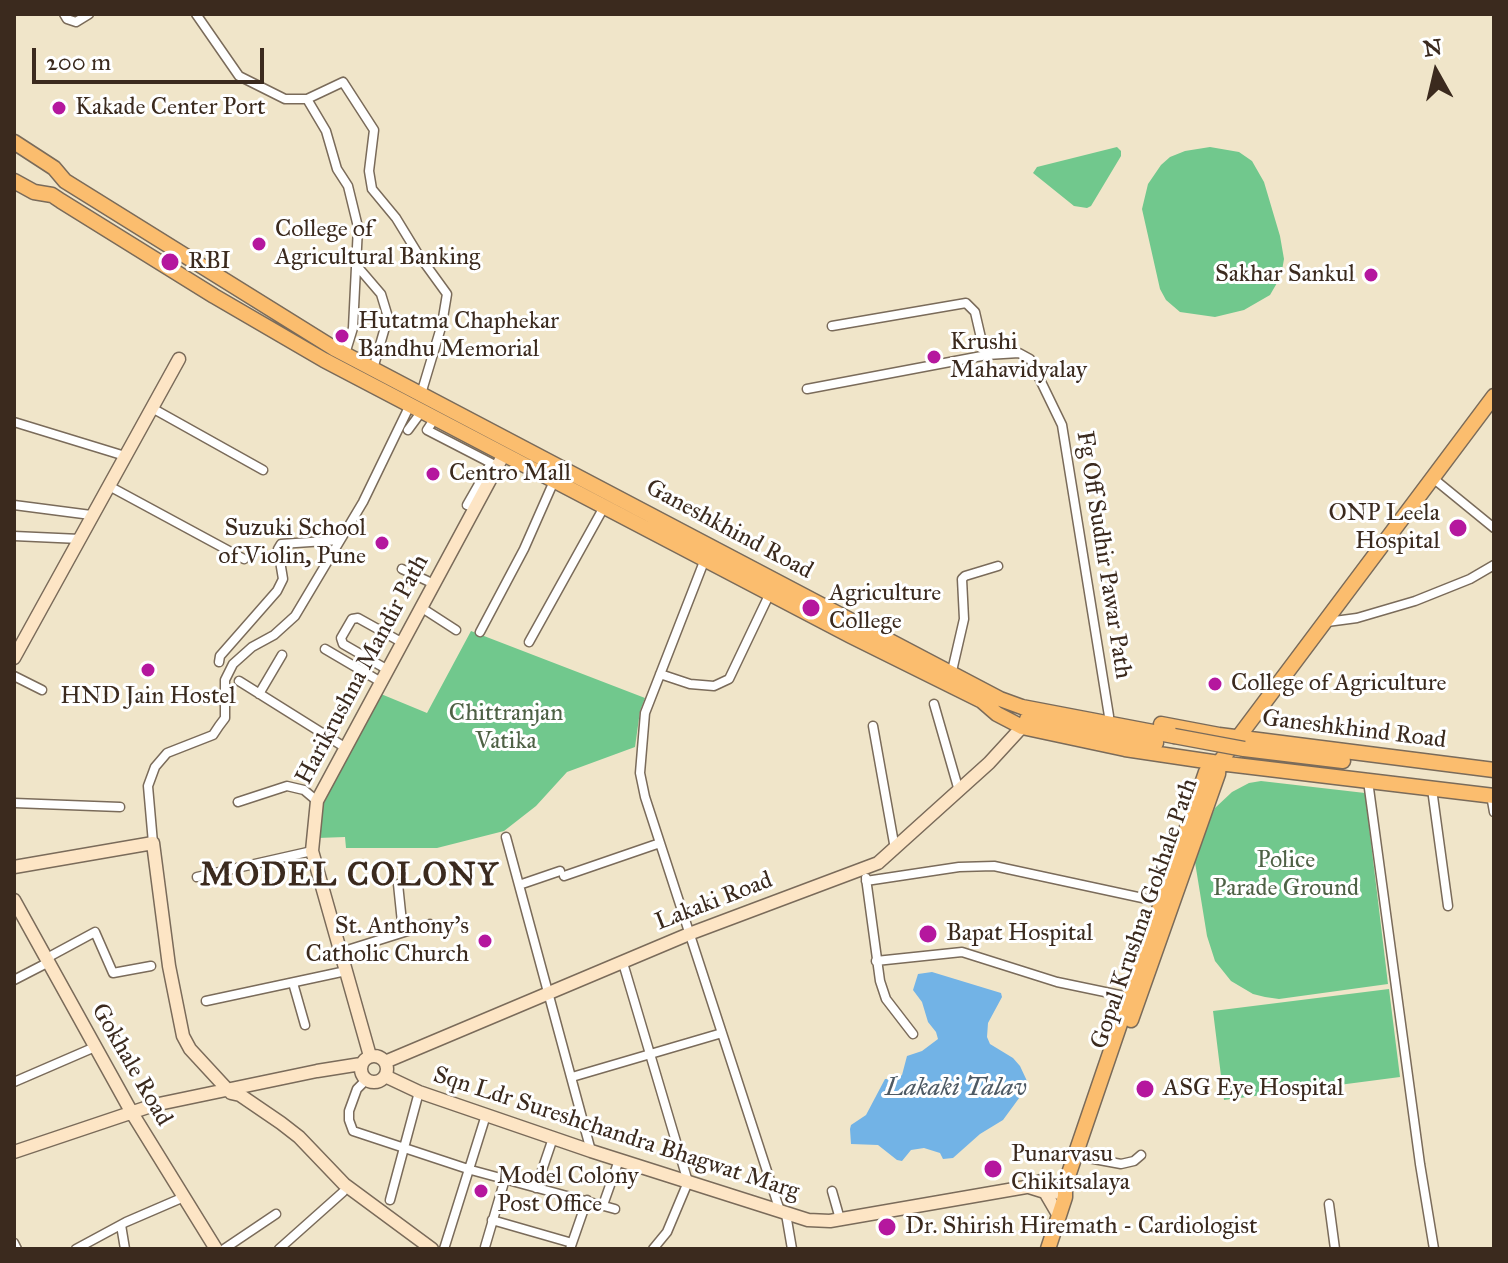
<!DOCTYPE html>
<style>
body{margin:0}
#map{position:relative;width:1508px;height:1263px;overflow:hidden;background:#f0e5c9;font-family:"IM FELL Great Primer",serif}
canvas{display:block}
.frame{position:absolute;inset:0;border:16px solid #3b2a1e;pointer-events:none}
.north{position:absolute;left:1396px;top:32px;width:80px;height:80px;-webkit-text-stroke:6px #fff;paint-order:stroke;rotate:352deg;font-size:22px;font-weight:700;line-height:32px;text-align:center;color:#3b2a1e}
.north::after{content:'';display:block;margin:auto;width:28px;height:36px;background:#3b2a1e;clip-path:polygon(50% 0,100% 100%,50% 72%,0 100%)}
.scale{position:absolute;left:32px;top:48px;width:232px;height:36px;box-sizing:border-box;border:4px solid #3b2a1e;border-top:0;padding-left:10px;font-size:24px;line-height:28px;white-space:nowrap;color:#3b2a1e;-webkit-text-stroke:6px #fff;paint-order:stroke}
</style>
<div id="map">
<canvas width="1508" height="1263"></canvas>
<div class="frame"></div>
<div class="north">N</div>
<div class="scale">200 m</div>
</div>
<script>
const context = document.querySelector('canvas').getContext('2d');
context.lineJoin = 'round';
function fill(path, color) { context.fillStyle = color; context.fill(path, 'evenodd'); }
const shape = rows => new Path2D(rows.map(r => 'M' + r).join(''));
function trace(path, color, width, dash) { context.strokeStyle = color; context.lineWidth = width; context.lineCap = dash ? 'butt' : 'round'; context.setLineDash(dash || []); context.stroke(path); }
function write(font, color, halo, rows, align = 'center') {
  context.font = font + ' "IM FELL Great Primer",serif'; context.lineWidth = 6; context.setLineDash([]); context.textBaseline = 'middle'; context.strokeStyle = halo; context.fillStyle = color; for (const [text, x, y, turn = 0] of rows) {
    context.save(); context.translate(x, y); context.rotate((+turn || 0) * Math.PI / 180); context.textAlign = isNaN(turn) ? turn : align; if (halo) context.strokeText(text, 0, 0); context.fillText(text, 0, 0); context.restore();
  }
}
const green = shape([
 [1117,147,1121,151,1121,156,1091,206,1087,208,1074,206,1033,173,1037,167],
 [1210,147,1239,152,1252,161,1264,182,1280,236,1284,259,1281,276,1270,295,1244,310,1215,317,1180,312,1166,300,1160,289,1142,209,1148,184,1161,165,1170,157,1185,151],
 [471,631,645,698,640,711,635,747,567,772,536,806,504,831,437,848,346,848,345,837,317,838,322,804,381,694,427,713],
 [1261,781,1365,793,1388,984,1279,999,1265,997,1253,994,1231,981,1215,961,1207,936,1194,856,1215,808,1232,792,1249,783],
 [1389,989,1400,1077,1224,1100,1213,1011]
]);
const water = shape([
 [932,972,1001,993,1002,997,988,1023,987,1037,990,1044,1013,1058,1020,1066,1027,1081,1025,1090,1003,1120,980,1134,953,1158,943,1159,940,1153,924,1148,911,1150,902,1161,897,1160,878,1145,851,1144,850,1129,851,1125,866,1115,885,1079,897,1079,902,1075,907,1056,922,1051,938,1039,936,1032,928,1022,922,1002,913,990,918,974]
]);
const street = shape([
 [64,14,67,19,76,22,89,14],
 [196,14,239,76,285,99,307,99,326,131,337,169,348,186,358,227,353,328,345,354],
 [307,99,343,82,374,130,369,171,372,189,396,218,418,254,447,294,442,324,421,394],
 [357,266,381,294,388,317,373,369],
 [832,326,966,303,975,312,984,351,987,355,1019,353,1030,359,1062,425,1109,716],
 [807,389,987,355],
 [152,408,263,470],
 [435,418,427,430,491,463,467,505,475,508],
 [14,422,125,456],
 [408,430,422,411],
 [1434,479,1494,528],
 [109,486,244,559],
 [14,505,91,515],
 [14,536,80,539],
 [705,559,645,713,640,773,645,797,780,1211],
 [402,569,434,584],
 [422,608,456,630],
 [1327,622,1357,618,1415,601,1470,579,1494,565],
 [480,632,524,549,554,481],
 [529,642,604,507],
 [325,649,381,682],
 [219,662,220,656,277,591,283,579,278,549,281,544,340,540],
 [388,670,343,644,341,638,352,619,358,618,403,643],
 [952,671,964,619,962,579,965,576,998,566],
 [660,674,690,684,714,686,729,679,770,593],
 [14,676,42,690],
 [239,681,346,748],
 [259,694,282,655],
 [934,704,959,791],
 [873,726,895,849],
 [1368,781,1420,1164,1434,1249],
 [1432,789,1448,906],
 [1491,795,1494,812],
 [238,802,287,786,304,790,317,801],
 [14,803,120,807],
 [506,837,591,1151],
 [153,843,148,786,155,767,167,753,213,735,219,726,225,718,225,680,233,664,252,647,274,635,295,616,363,502,410,405],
 [564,876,660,843],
 [197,877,312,851],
 [866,878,880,981,886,999,913,1034],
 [866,881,959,867,994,866,1161,902],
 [398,884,403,932],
 [519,885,560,871],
 [341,952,430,924],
 [45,959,95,932,113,973,151,966],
 [876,961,962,952,1057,982,1129,997],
 [623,963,688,1182,667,1232,653,1249],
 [14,980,47,963],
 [293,983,305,1025],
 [206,1001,346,971],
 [572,1077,722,1033],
 [366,1080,357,1089,349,1111,349,1120,353,1131,471,1170,615,1209],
 [14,1082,95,1047],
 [1083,1157,1121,1164,1134,1161,1141,1155],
 [536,1188,553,1138],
 [832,1191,840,1219],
 [390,1200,419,1092],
 [1329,1204,1335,1249],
 [603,1205,619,1160],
 [786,1214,792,1249],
 [492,1220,572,1243],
 [121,1225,125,1249],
 [14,1243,17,1249],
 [485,1247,505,1179],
 [76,1249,126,1222,184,1197],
 [224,1249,276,1214],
 [279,1249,343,1192],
 [444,1249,486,1115],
 [570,1249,587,1200]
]);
const secondary = shape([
 [14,658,179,359],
 [14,867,153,843,169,966,183,1036,190,1049,226,1088],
 [14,900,132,1113,216,1249],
 '361 1069a13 13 0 1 1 26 0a13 13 0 1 1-26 0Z',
 [370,1056,312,851,317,801,504,454],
 [385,1062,689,934,878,863,989,763,1022,727],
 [385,1076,419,1092,591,1151,808,1220,830,1221,1026,1187,1041,1181,1065,1197],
 [231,1093,240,1095,281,1123,299,1137,344,1184,432,1249],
 [14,1152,154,1105,317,1071,361,1064],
 [1029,1187,1045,1192,1059,1216]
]);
const primary = shape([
 [14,142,54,168,65,181,335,349,1000,699,1022,707,1174,736],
 [14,181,34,192,52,195,61,201,214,296,324,360,851,636,982,701,997,714,1022,727,1125,749,1219,763,1494,796],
 [1027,719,1156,743],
 [1161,724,1219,735,1494,770],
 [1244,749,1343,761],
 [1131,1020,1218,774,1219,763],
 [1048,1249,1065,1197,1065,1185,1206,772,1219,763,1494,396]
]);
const primaryBridge = shape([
 [1174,736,1244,749]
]);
const markers = [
 [59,108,8,"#b5179e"],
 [259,244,8,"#b5179e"],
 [170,262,10,"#b5179e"],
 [1371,275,8,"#b5179e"],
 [342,336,8,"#b5179e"],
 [934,357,8,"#b5179e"],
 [433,474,8,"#b5179e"],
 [1458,528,10,"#b5179e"],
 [382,543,8,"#b5179e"],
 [811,608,10,"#b5179e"],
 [148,670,8,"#b5179e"],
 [1215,684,8,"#b5179e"],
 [928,934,10,"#b5179e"],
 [485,941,8,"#b5179e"],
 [1145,1089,10,"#b5179e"],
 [993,1169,10,"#b5179e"],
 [481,1191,8,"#b5179e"],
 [887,1227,10,"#b5179e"]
];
const poiNames = [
 ["Kakade Center Port",75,108],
 ["College of",275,230],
 ["Agricultural Banking",275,258],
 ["RBI",188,262],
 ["Sakhar Sankul",1355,275,"right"],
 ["Hutatma Chaphekar",358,322],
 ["Bandhu Memorial",358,350],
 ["Krushi",950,343],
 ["Mahavidyalay",950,371],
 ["Centro Mall",449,474],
 ["ONP Leela",1440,514,"right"],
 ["Hospital",1440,542,"right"],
 ["Suzuki School",366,529,"right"],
 ["of Violin, Pune",366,557,"right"],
 ["Agriculture",829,594],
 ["College",829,622],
 ["College of Agriculture",1231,684],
 ["HND Jain Hostel",148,697,"center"],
 ["St. Anthony's",469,927,"right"],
 ["Catholic Church",469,955,"right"],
 ["Bapat Hospital",946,934],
 ["ASG Eye Hospital",1163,1089],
 ["Punarvasu",1011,1155],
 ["Chikitsalaya",1011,1183],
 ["Model Colony",497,1177],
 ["Post Office",497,1205],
 ["Dr. Shirish Hiremath - Cardiologist",905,1227]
];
const streetNames = [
 ["Ganeshkhind Road",729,530,28],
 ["Fg Off Sudhir Pawar Path",1103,555,81],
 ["Harikrushna Mandir Path",363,670,-62],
 ["Ganeshkhind Road",1354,730,7],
 ["Lakaki Road",714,902,-21],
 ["Gopal Krushna Gokhale Path",1145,914,-71],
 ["Gokhale Road",131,1065,60],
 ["Sqn Ldr Sureshchandra Bhagwat Marg",616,1134,18]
];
const parkNames = [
 ["Chittranjan",506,714],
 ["Vatika",506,742],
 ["Police",1286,861],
 ["Parade Ground",1286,889]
];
const waterNames = [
 ["Lakaki Talav",956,1089]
];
const districtNames = [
 ["MODEL COLONY",350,877]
];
fill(green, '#71c88d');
fill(water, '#72b3e6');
trace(street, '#7a6b5a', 11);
trace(secondary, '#7a6b5a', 15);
trace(primary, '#7a6b5a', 17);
trace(street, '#fff', 8);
trace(secondary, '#fde5c5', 12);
trace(primary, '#fbbd6e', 14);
trace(primaryBridge, '#7a6b5a', 17, []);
trace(primaryBridge, '#fbbd6e', 14);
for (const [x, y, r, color] of markers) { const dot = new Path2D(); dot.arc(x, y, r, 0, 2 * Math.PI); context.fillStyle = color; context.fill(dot); trace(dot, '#fff', 3); }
write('24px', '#3b2a1e', '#fff', poiNames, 'left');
write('24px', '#3b2a1e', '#fff', streetNames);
write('24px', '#4e6145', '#fff', parkNames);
write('italic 26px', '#4e5a64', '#fff', waterNames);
context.letterSpacing = '2px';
write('bold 32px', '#3b2a1e', '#fff', districtNames);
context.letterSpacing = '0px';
</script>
